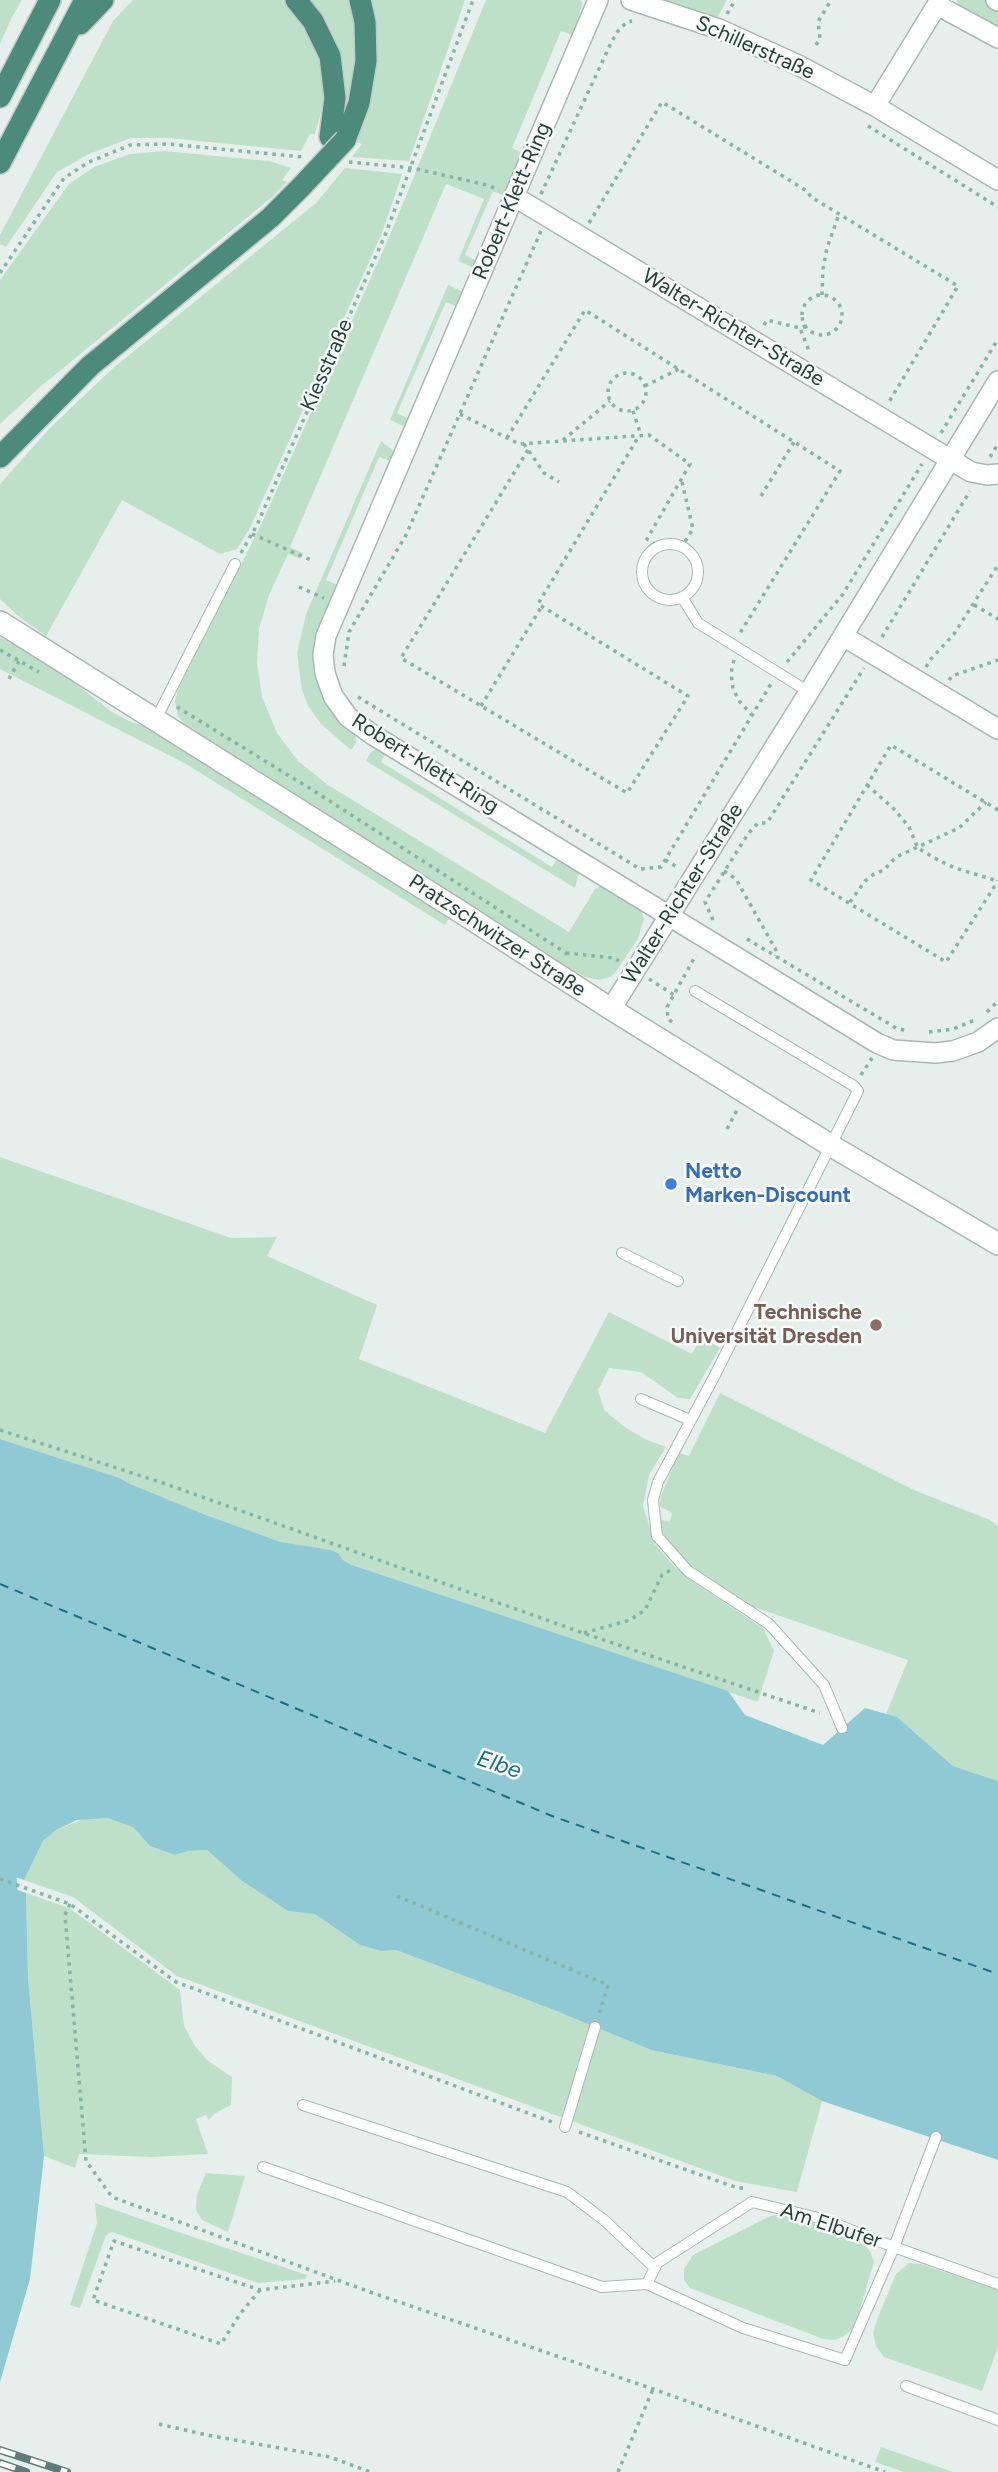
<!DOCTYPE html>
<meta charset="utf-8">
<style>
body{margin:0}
canvas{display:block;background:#e6efeb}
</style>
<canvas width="998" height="2472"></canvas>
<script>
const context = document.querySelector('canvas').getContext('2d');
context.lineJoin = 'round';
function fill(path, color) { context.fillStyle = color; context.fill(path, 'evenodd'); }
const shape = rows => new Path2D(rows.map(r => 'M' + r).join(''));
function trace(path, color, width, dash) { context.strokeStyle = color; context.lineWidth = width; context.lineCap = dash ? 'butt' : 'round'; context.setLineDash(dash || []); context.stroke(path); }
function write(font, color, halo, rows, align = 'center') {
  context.font = font + ' Figtree,sans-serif'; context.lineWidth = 5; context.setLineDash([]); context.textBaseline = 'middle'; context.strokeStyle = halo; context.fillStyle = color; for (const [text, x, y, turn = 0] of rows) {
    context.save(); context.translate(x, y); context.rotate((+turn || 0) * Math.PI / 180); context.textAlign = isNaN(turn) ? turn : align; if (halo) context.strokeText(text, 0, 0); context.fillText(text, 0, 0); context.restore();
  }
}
const green = shape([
 [0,0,22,0,11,19,0,44],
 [133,0,283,0,309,30,322,59,324,101,315,134,310,134,301,151,169,138,131,138,89,154,57,172,6,247,0,244,0,235,113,21],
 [308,0,350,0,357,45,354,83,344,121,339,120,339,57,325,21],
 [366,0,465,0,409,161,352,157,362,144,355,142,366,113,372,79],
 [486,0,580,0,582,4,574,36,561,31,512,148,523,153,505,196,493,191,465,255,477,261,474,268,458,261,484,199,446,184,290,547,303,553,300,559,288,554,269,595,259,629,257,663,262,697,277,733,298,761,328,785,569,932,595,889,600,886,609,888,639,906,644,918,638,939,615,973,610,977,599,980,585,977,562,964,183,723,178,716,175,702,178,689,261,525,390,235],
 [661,0,727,0,717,18],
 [957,0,991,0,998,5,998,32,959,9],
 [164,151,269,161,291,168,282,180,287,182,271,198,40,387,0,424,0,280,69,184,94,167,130,154],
 [345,168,402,174,382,233,250,528,237,549,220,554,122,500,46,636,17,615,0,599,0,484,50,428,112,369,316,203],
 [448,285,463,292,457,307,446,302,397,413,409,419,405,427,390,420],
 [381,441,394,451,390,461,379,457,326,580,337,585,319,630,315,663,323,696,331,709,355,735,356,743,351,750,322,725,308,706,302,690,297,653,306,614],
 [0,637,58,670,112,712,129,721,155,730,450,917,445,925,186,764,0,669],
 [376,749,387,751,381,762,552,867,559,856,573,864,579,873,575,888,366,761,370,753],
 [0,1157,231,1238,277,1237,267,1256,377,1305,359,1359,545,1433,609,1312,692,1354,701,1337,720,1348,690,1399,678,1398,641,1372,609,1368,598,1390,604,1410,626,1428,647,1440,666,1447,649,1475,643,1506,655,1544,673,1565,692,1581,763,1628,774,1651,758,1702,352,1565,343,1560,338,1553,330,1551,281,1542,206,1515,130,1484,120,1478,0,1439],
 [720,1393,914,1490,990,1520,998,1526,998,1781,953,1766,897,1717,886,1714,908,1660,751,1606,691,1567,670,1545,662,1531,660,1520,670,1521,672,1513,659,1506,662,1493,679,1453,689,1456],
 [86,1818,107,1818,133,1827,150,1846,175,1855,188,1851,207,1850,242,1881,288,1911,315,1914,360,1945,381,1951,396,1950,549,2008,651,2050,777,2076,822,2101,797,2192,735,2181,177,1976,73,1897,24,1880,43,1841,56,1830],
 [26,1893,69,1908,180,1990,184,2026,195,2046,208,2061,232,2077,231,2105,214,2114,209,2120,206,2115,196,2119,208,2154,151,2157,79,2154,75,2168,44,2156,28,1977],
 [206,2173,245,2176,228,2232,202,2220,196,2210,197,2194],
 [95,2203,178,2232,307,2275,305,2279,258,2283,112,2232,106,2235,80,2308,70,2305,97,2223],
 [782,2214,820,2224,858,2240,870,2251,874,2262,857,2319,851,2330,844,2336,835,2340,823,2339,690,2288,684,2280,684,2269,693,2255,770,2216],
 [909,2263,921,2264,998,2290,998,2347,982,2391,884,2357,876,2346,873,2333,878,2317,896,2274],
 [881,2447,953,2472,904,2472,875,2462]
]);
const water = shape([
 [0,1439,120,1478,130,1484,206,1515,281,1542,330,1550,338,1553,343,1560,352,1565,728,1691,745,1715,823,1745,865,1708,897,1717,953,1766,998,1781,998,2160,822,2101,777,2076,651,2050,549,2008,396,1950,381,1951,360,1945,315,1914,288,1911,242,1881,207,1850,188,1851,175,1855,150,1846,133,1827,107,1818,77,1820,56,1830,43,1841,24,1880,0,1872],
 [0,1884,26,1893,28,1977,44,2156,30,2279,0,2382]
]);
const river = shape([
 [0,1877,4,1929]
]);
const ferry = shape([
 [0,1584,552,1816,998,1974]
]);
const path = shape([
 [727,14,735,0],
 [816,45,820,39,818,22,831,0],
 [868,126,998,207],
 [349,162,412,168,487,185,499,190],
 [541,194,611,43,618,31,627,22,632,21],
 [589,223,662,102,807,191,811,197,958,286,889,402],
 [0,273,64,178,89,162,130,145,168,144,303,157],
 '802 315a20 20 0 1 1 40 0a20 20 0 1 1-40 0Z',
 [822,295,823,269,827,248,839,214],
 [764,325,767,320,800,328],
 [806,326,800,328,810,353],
 '608 392a19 19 0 1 1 38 0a19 19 0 1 1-38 0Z',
 [645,386,679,369],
 [633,411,641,435],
 [460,414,519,444,649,435,690,464,647,539,658,546],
 [941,433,998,339],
 [507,438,585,310,840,471,740,633],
 [563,440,610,401],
 [524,444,544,473,559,482],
 [528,450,401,658,627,793,688,696,538,604,639,436],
 [990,457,998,444],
 [682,482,693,529,682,546],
 [761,496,794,442],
 [252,534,311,560],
 [241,553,257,525,386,233,473,0],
 [299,587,324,598],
 [974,605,998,619],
 [882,637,970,491],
 [0,650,39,672],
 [734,660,731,673,733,689,740,702,752,715],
 [787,662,843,594,922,464],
 [344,666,349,632,406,535,541,231],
 [926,667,931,659,954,634,998,565],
 [9,679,19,661],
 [949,680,952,676,998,660],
 [358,697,640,869,661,867,772,682],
 [481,706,542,606],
 [177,707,314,791,566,953,566,958],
 [867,785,894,809,909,827,918,848,938,860,955,868,998,881],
 [998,810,891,745,811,880,946,962,998,881],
 [665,860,679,868],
 [724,871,736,879,777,952,775,956],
 [850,902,865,881,874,874,884,870,896,857,959,828,986,802],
 [713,920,705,902,748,834,758,823,767,823,864,668],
 [747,939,896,1028,907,1031],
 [566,953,614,958,619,961],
 [649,979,674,995],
 [987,1012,998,1001],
 [672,1022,668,1019,667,1007,696,955],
 [929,1032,953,1029,975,1020],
 [861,1075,872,1058],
 [727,1129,737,1110],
 [0,1430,163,1483,583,1633,820,1713],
 [584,1633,630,1620,645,1610,662,1575,671,1570],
 [0,1879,70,1904,176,1982,552,2122],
 [397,1896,608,1985,599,2015],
 [70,1904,65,1915,86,2161,112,2197,370,2292,653,2389,885,2472],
 [579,2132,735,2187,747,2189],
 [260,2290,240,2314,221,2344,93,2300,114,2241,260,2290,335,2281],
 [159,2424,207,2435,330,2457,370,2472],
 [618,2472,653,2389]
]);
const service = shape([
 '642 572a28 28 0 1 1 56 0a28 28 0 1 1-56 0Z',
 [682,597,698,623,809,692],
 [156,719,235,564],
 [695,991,854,1086,858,1091,715,1375,658,1482,653,1500,657,1536,688,1571,769,1624,824,1685,842,1728],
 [622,1253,678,1281],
 [641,1399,690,1420],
 [303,2105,567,2192,604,2220,655,2268],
 [565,2127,595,2027],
 [263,2167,602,2287,647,2284,743,2328,845,2360,894,2247,936,2137],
 [647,2284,657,2263,752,2202,823,2219,894,2247,998,2284],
 [906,2386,998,2420]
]);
const minor = shape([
 [598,0,326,636,323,655,325,673,333,696,348,717,373,735,877,1043,893,1050,935,1053,953,1051,978,1042,998,1028],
 [631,0,719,29,798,65,875,106,998,180],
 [996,0,998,1],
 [937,5,998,38],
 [875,106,940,0],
 [515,197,971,472,987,475,998,474],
 [843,636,998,729],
 [611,1009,809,692,998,381]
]);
const tertiary = shape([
 [0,622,456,909,611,1009,830,1145,998,1244]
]);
const trunk = shape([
 [296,0,313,21,330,56,335,98,330,137],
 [80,24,103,0],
 [0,97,50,0],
 [345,140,359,103,366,61,365,22,360,0],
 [0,163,85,0],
 [0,457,90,366,270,218,301,187]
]);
const rail = shape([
 [0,2450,67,2472],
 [0,2463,26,2472]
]);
const trunkBridge = shape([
 [301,187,345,140]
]);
const markers = [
 [671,1184,7,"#3f7fe0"],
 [876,1325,7,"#8d6e63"]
];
const streetNames = [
 ["Schillerstraße",755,48,24],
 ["Robert-Klett-Ring",512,201,-67],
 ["Walter-Richter-Straße",733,328,31],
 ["Kiesstraße",327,365,-66],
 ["Robert-Klett-Ring",425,764,32],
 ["Walter-Richter-Straße",683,894,-58],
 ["Pratzschwitzer Straße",497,936,33],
 ["Am Elbufer",831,2226,18]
];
const shopNames = [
 ["Netto",685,1172],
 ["Marken-Discount",685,1196]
];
const educationNames = [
 ["Technische",862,1313],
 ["Universität Dresden",862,1337]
];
const waterNames = [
 ["Elbe",499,1765,18]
];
fill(green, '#bfe0c8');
fill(water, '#8ec9d4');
trace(river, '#8ec9d4', 33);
trace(ferry, '#1c6f80', 2, [9, 7]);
trace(service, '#a8b8b2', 12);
trace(minor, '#a8b8b2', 22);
trace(tertiary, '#a8b8b2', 24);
trace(trunk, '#c2cac8', 24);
trace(path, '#86b3a5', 3.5, [3.5, 5]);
trace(service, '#fff', 10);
trace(minor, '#fff', 19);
trace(tertiary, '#fff', 21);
trace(trunk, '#4c8a7c', 21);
trace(rail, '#5f7d75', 8);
trace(rail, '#f7fbf9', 5, [16]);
trace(trunkBridge, '#c2cac8', 24, []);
trace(trunkBridge, '#4c8a7c', 21);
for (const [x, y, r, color] of markers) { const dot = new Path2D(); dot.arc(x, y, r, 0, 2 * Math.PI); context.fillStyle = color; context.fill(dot); trace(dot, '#f7fbf9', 2.5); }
write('21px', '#24423a', '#f7fbf9', streetNames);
write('bold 21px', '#366cbe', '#f7fbf9', shopNames, 'left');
write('bold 21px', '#785e54', '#f7fbf9', educationNames, 'right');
write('italic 23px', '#1c6f80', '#f7fbf9', waterNames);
</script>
